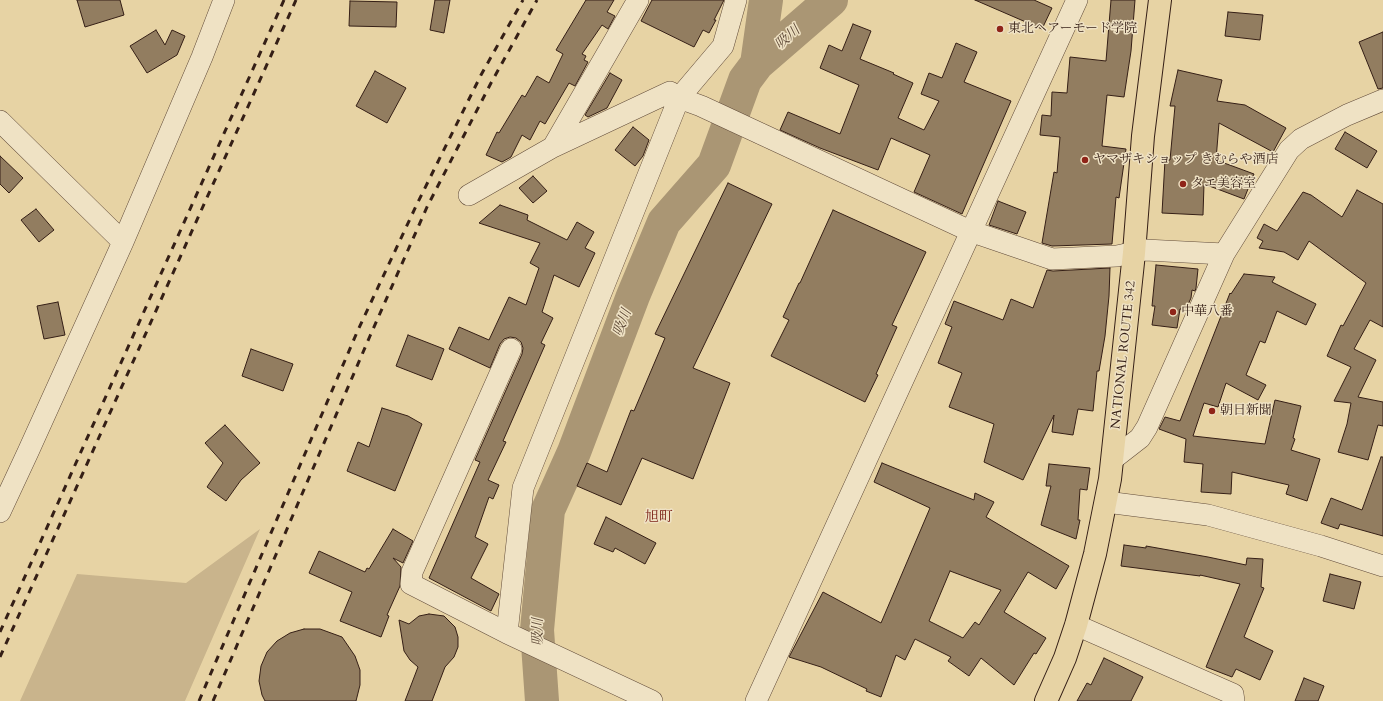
<!DOCTYPE html>
<meta charset="utf-8">
<style>
body{margin:0}
canvas{display:block;background:#e7d3a4}
</style>
<canvas width="1383" height="701"></canvas>
<script>
const context = document.querySelector('canvas').getContext('2d');
context.lineJoin = 'round';
function fill(path, color) { context.fillStyle = color; context.fill(path, 'evenodd'); }
const shape = rows => new Path2D(rows.map(r => 'M' + r).join(''));
function trace(path, color, width, dash) { context.strokeStyle = color; context.lineWidth = width; context.lineCap = dash ? 'butt' : 'round'; context.setLineDash(dash || []); context.stroke(path); }
function write(font, color, halo, rows, align = 'center') {
  context.font = font + ' Cardo,"Noto Serif JP",serif'; context.lineWidth = 3; context.setLineDash([]); context.textBaseline = 'middle'; context.strokeStyle = halo; context.fillStyle = color; for (const [text, x, y, turn = 0] of rows) {
    context.save(); context.translate(x, y); context.rotate((+turn || 0) * Math.PI / 180); context.textAlign = isNaN(turn) ? turn : align; if (halo) context.strokeText(text, 0, 0); context.fillText(text, 0, 0); context.restore();
  }
}
const green = shape([
 [260,529,185,701,20,701,77,574,186,583]
]);
const river = shape([
 [757,64,766,0],
 [542,701,537,630,548,510,574,452,633,296,664,222,714,165,745,80,757,64,831,0]
]);
const building = shape([
 [77,0,120,0,124,15,85,27,77,0],
 [435,0,450,0,444,33,430,30,435,0],
 [586,0,614,0,607,12,615,16,608,29,602,25,582,54,586,56,584,60,588,62,575,86,569,83,545,124,540,121,530,140,522,135,511,157,502,162,486,155,497,132,499,133,522,95,525,97,537,76,549,83,563,54,556,50,586,0],
 [652,0,724,0,714,20,716,20,709,33,703,30,694,47,641,21,652,0],
 [975,0,1034,0,1052,8,1042,29,975,0],
 [1111,0,1135,0,1131,51,1124,97,1107,95,1102,146,1126,149,1119,198,1116,197,1112,244,1052,246,1042,243,1054,172,1057,173,1060,137,1040,135,1042,115,1051,116,1052,92,1067,93,1070,57,1106,61,1111,0],
 [350,1,397,2,396,27,349,26,350,1],
 [1228,12,1263,15,1260,40,1225,36,1228,12],
 [853,24,871,31,860,59,894,73,893,74,913,83,898,118,924,130,939,101,921,94,929,73,942,78,956,43,977,52,964,82,1011,101,962,214,914,192,930,155,891,138,878,170,820,148,780,130,788,112,840,134,859,85,820,68,829,45,842,51,853,24],
 [156,30,165,45,172,30,185,36,177,55,147,73,130,46,156,30],
 [1383,32,1383,88,1378,89,1359,42,1383,32],
 [1178,70,1222,80,1217,101,1245,105,1286,128,1273,152,1219,123,1216,160,1254,174,1244,199,1204,184,1203,215,1162,213,1165,160,1170,160,1175,106,1170,106,1178,70],
 [375,71,406,88,387,123,356,106,375,71],
 [610,73,622,80,607,108,588,117,585,115,610,73],
 [633,127,649,140,643,156,635,166,615,150,633,127],
 [1345,132,1377,151,1367,168,1335,149,1345,132],
 [0,156,23,178,9,193,0,184,0,156],
 [533,176,547,191,533,203,519,188,533,176],
 [728,183,772,204,693,368,730,383,693,479,642,458,621,505,577,486,587,463,607,472,631,410,634,411,665,338,655,334,728,183],
 [1357,190,1383,204,1383,327,1370,320,1354,349,1376,360,1358,397,1383,402,1383,426,1378,425,1368,460,1338,452,1347,424,1351,403,1334,401,1351,367,1327,356,1341,325,1343,326,1366,283,1309,241,1298,260,1284,252,1259,248,1263,241,1257,238,1264,224,1277,231,1303,192,1311,195,1342,217,1357,190],
 [998,201,1026,212,1017,234,989,225,998,201],
 [500,205,528,215,527,220,567,240,577,222,594,232,585,248,595,253,579,287,554,275,542,312,553,318,541,343,545,345,503,441,506,442,488,480,499,485,493,499,489,497,475,537,488,544,471,578,499,594,491,611,429,578,480,462,475,460,522,354,523,348,521,342,516,338,510,337,504,339,500,344,490,368,449,349,459,327,489,340,509,297,526,305,539,268,530,263,540,243,479,223,500,205],
 [36,209,54,230,39,242,21,220,36,209],
 [833,210,926,252,892,325,897,327,876,374,878,375,865,402,771,356,789,320,783,317,799,283,800,283,833,210],
 [1156,265,1198,269,1196,288,1195,291,1192,290,1191,298,1186,309,1180,309,1177,328,1152,325,1155,306,1152,306,1156,265],
 [1110,268,1109,296,1105,336,1099,371,1097,371,1093,411,1078,409,1073,435,1052,432,1054,415,1023,480,984,462,994,424,949,407,962,373,938,363,952,327,945,324,954,301,1003,320,1011,299,1033,308,1047,270,1053,271,1110,268],
 [1244,274,1275,277,1272,282,1316,304,1306,325,1277,311,1265,343,1260,341,1246,375,1266,385,1258,400,1226,383,1218,407,1204,403,1193,436,1265,444,1275,400,1301,406,1293,438,1295,439,1291,450,1320,459,1307,501,1286,494,1289,485,1232,472,1231,494,1201,492,1203,464,1184,462,1186,439,1159,429,1165,417,1180,421,1230,293,1231,294,1244,274],
 [58,302,65,335,44,339,37,306,58,302],
 [408,335,444,349,432,380,396,366,408,335],
 [251,349,293,364,283,391,242,376,251,349],
 [382,408,408,416,422,424,395,491,347,471,358,442,369,447,382,408],
 [225,425,260,463,241,480,226,501,207,487,223,463,205,443,225,425],
 [1381,457,1383,457,1383,536,1340,524,1338,529,1321,523,1331,498,1362,510,1381,457],
 [882,463,974,500,975,493,994,502,986,517,1069,566,1056,589,1028,572,1004,612,1046,638,1036,654,1034,653,1014,685,981,658,969,676,948,661,951,657,915,639,905,660,896,655,881,697,866,691,867,689,821,667,789,657,823,592,881,623,930,508,874,482,882,463],
 [950,571,1001,590,979,625,975,622,963,638,929,621,950,571],
 [1049,464,1090,468,1087,490,1080,489,1078,520,1080,520,1076,539,1041,525,1051,486,1046,486,1049,464],
 [606,517,656,543,645,564,615,548,613,552,594,544,606,517],
 [393,529,413,541,403,563,393,558,401,567,400,586,387,615,389,616,381,637,340,621,352,592,309,573,319,551,365,572,367,568,369,569,393,529],
 [1124,545,1146,548,1146,546,1208,557,1246,565,1247,558,1263,559,1261,587,1264,588,1244,637,1273,651,1260,680,1236,669,1232,677,1206,667,1240,584,1200,575,1200,576,1121,566,1124,545],
 [1330,574,1361,582,1354,609,1323,601,1330,574],
 [429,614,444,616,455,627,458,637,458,647,454,657,445,667,432,701,405,701,418,667,410,660,404,651,399,620,409,624,419,616,429,614],
 [304,629,320,629,342,637,355,656,360,670,360,685,356,701,265,701,262,695,259,681,261,666,267,652,277,641,290,633,304,629],
 [1104,658,1143,677,1131,701,1077,701,1087,683,1091,685,1104,658],
 [1304,678,1324,686,1318,701,1295,701,1304,678]
]);
const minor = shape([
 [736,0,723,46,679,98,701,106,970,231,1052,259,1117,256,1145,250,1224,254],
 [0,121,123,242],
 [553,147,638,0],
 [469,195,553,147,670,92,679,98,523,488,507,633,652,701],
 [1113,459,1140,438,1147,427,1224,254,1289,150,1301,139,1347,115,1383,100],
 [1106,502,1208,515,1321,546,1383,566],
 [0,512,28,452,123,242,202,57,224,0],
 [1076,625,1233,694,1234,701],
 [507,633,411,584,412,572,511,349],
 [756,701,1077,0]
]);
const highway = shape([
 [1046,701,1065,658,1076,625,1095,554,1110,479,1134,253,1143,136,1160,0]
]);
const rail = shape([
 [0,632,284,0],
 [0,657,296,0],
 [199,701,358,330,417,204,481,75,523,0],
 [213,701,370,336,427,207,491,83,537,0]
]);
const markers = [
 [1000,29,4,"#8f2418"],
 [1085,160,4,"#8f2418"],
 [1183,184,4,"#8f2418"],
 [1173,312,4,"#8f2418"],
 [1212,411,4,"#8f2418"]
];
const poiNames = [
 ["東北ヘアーモード学院",1008,29],
 ["ヤマザキショップ きむらや酒店",1093,160],
 ["タエ美容室",1191,184],
 ["中華八番",1181,312],
 ["朝日新聞",1220,411]
];
const streetNames = [
 ["NATIONAL ROUTE 342",1124,355,-84]
];
const waterNames = [
 ["吸川",788,38,-41],
 ["吸川",623,323,-69],
 ["吸川",539,632,-90]
];
const neighbourhoodNames = [
 ["旭町",659,518]
];
fill(green, '#c9b48c');
trace(river, '#aa9674', 34);
fill(building, '#927d60');
trace(building, '#351f16', 1);
trace(minor, '#624c3a', 22);
trace(highway, '#351f16', 24);
trace(minor, '#efe2c4', 21);
trace(highway, '#e7d3a4', 22);
trace(rail, '#351f16', 3, [7, 7]);
for (const [x, y, r, color] of markers) { const dot = new Path2D(); dot.arc(x, y, r, 0, 2 * Math.PI); context.fillStyle = color; context.fill(dot); trace(dot, '#efe2c4', 1.5); }
write('13px', '#351f16', '#efe2c4', poiNames, 'left');
write('13px', '#351f16', '#efe2c4', streetNames);
write('italic 14px', '#5e4937', '#efe2c4', waterNames);
write('14px', '#7a1f14', '#efe2c4', neighbourhoodNames);
</script>
